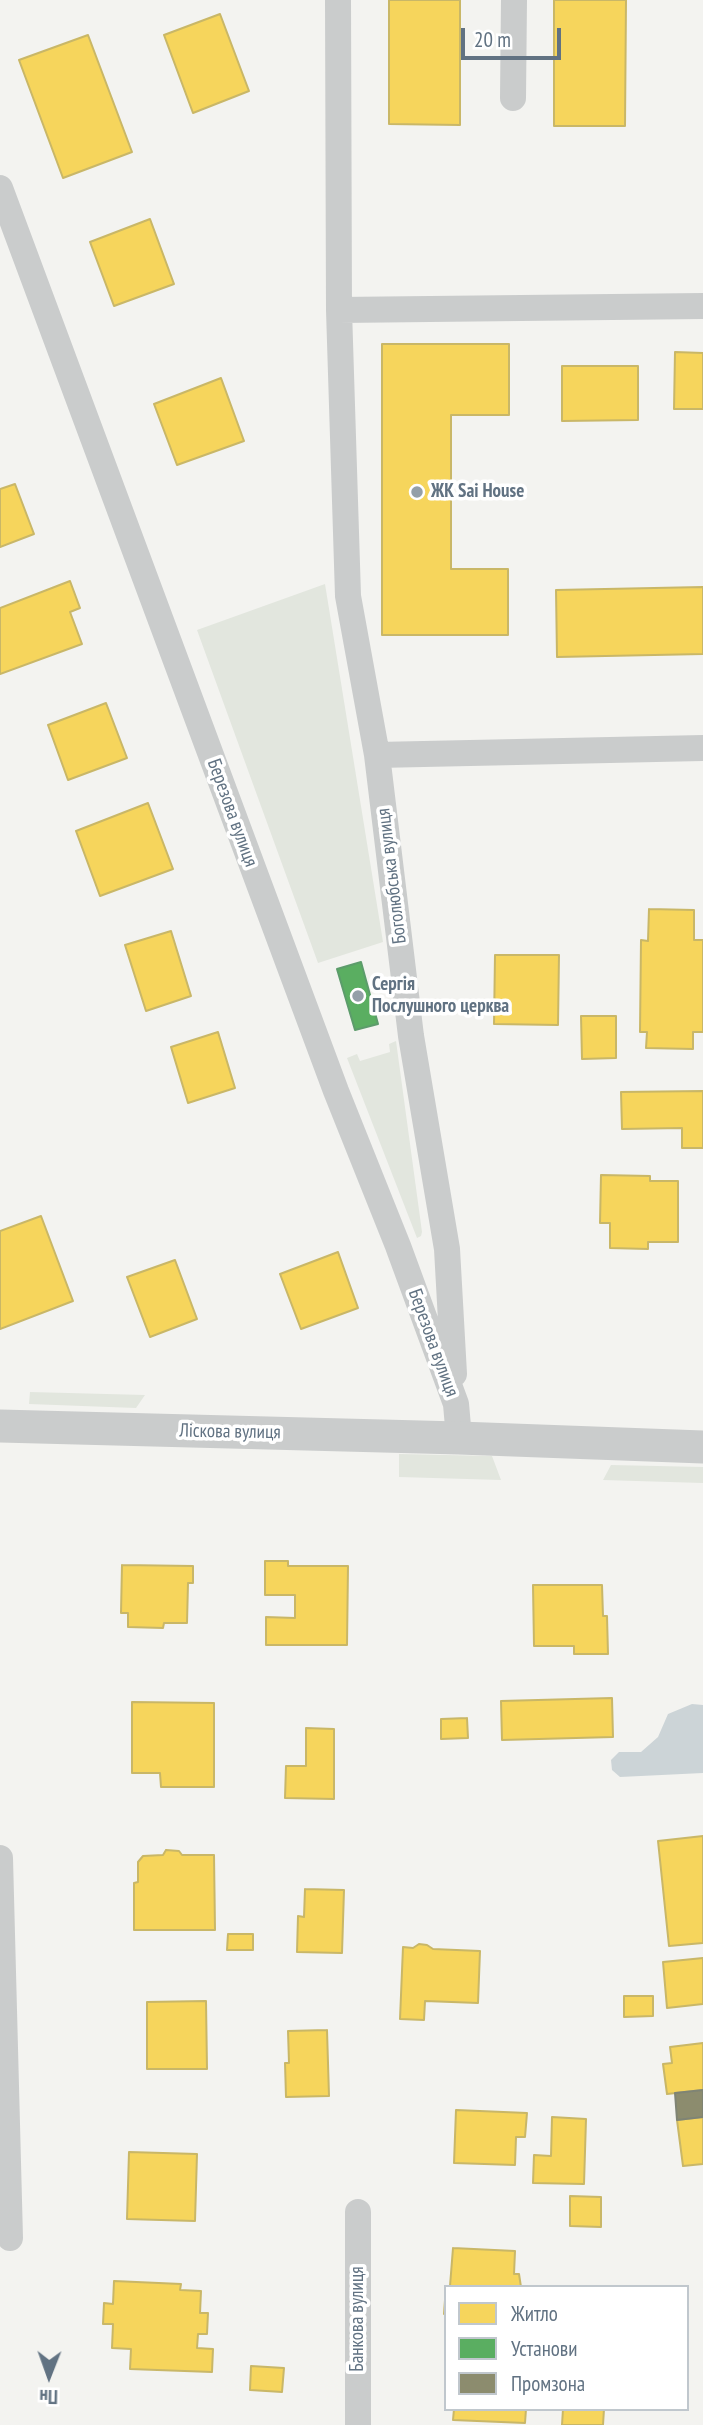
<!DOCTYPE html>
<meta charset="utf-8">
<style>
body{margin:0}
#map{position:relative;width:703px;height:2425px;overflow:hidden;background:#f3f3f0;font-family:"PT Sans Narrow",sans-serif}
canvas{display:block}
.legend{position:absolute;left:444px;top:2285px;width:245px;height:126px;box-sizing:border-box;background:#fff;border:2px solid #c0c7cd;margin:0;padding:9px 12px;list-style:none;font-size:21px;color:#617282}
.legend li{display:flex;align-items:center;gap:14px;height:35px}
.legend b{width:35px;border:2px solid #c0c7cd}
.north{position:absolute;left:14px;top:2341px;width:70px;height:70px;-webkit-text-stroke:5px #fff;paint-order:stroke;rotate:181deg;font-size:19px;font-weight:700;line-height:28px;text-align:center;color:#617282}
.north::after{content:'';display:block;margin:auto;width:24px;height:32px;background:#617282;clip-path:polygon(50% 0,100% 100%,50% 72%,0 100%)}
.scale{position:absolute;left:461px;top:28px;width:100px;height:32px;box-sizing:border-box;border:4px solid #617282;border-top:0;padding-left:9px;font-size:21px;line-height:24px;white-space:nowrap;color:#617282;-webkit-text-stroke:5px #fff;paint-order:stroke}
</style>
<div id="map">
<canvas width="703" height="2425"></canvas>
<ul class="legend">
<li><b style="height:19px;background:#f6d55c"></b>Житло</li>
<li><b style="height:19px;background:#5aae61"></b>Установи</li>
<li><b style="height:19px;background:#8c8c6e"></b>Промзона</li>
</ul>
<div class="north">Пн</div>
<div class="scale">20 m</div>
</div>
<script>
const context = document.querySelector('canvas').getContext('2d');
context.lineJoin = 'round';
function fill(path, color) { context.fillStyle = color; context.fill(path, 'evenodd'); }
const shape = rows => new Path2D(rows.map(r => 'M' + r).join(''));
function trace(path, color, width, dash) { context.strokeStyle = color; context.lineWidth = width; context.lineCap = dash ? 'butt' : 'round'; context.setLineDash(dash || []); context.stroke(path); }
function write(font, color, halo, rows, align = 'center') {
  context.font = font + ' "PT Sans Narrow",sans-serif'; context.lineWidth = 7; context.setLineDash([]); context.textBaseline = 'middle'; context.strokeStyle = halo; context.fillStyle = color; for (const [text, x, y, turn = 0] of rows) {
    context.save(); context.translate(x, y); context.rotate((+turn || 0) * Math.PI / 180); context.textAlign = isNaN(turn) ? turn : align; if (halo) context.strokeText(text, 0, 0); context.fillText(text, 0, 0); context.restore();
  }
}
const green = shape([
 [325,584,383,942,318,963,197,630],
 [396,1041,422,1232,421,1236,417,1238,347,1058,357,1054,360,1061,390,1052,389,1044],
 [30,1392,145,1395,136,1408,29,1404],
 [399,1454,492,1456,501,1480,399,1477],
 [611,1465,703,1467,703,1483,603,1480]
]);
const water = shape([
 [692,1704,703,1705,703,1773,620,1777,612,1770,611,1760,619,1752,641,1752,658,1737,668,1714]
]);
const homes = shape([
 [389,0,460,0,460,125,389,124,389,0],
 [554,0,626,0,625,126,554,126,554,0],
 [220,14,249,91,193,113,164,35,220,14],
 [88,35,132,152,63,178,19,60,88,35],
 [150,219,174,284,114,306,90,242,150,219],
 [382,344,509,344,509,415,451,415,451,569,508,569,508,635,382,635,382,344],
 [675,352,703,353,703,409,674,409,675,352],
 [562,366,638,366,638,420,562,421,562,366],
 [221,378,244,441,177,465,154,404,221,378],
 [15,484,34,534,0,547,0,489,15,484],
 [70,581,80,608,70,612,82,644,0,674,0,608,70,581],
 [703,587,703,654,557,657,556,590,703,587],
 [106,703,127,758,68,780,48,725,106,703],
 [148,803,173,869,100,896,76,831,148,803],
 [649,909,694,910,694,940,703,940,703,1032,693,1032,693,1049,646,1048,647,1032,640,1032,641,940,648,941,649,909],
 [171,931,191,996,146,1011,125,945,171,931],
 [495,955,559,955,558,1025,494,1024,495,955],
 [581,1016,616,1016,616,1058,582,1059,581,1016],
 [218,1032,235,1088,188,1103,171,1047,218,1032],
 [703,1091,703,1148,682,1148,682,1128,622,1129,621,1092,703,1091],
 [601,1175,650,1176,650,1181,678,1181,678,1242,648,1242,648,1249,610,1248,610,1223,600,1223,601,1175],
 [41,1216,73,1301,0,1329,0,1231,41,1216],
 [338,1252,358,1308,301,1329,280,1274,338,1252],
 [175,1260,197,1319,150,1337,127,1277,175,1260],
 [265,1561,288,1561,288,1566,348,1566,347,1645,266,1645,266,1617,295,1618,295,1595,265,1595,265,1561],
 [122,1565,193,1566,193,1583,188,1583,187,1623,164,1623,163,1628,128,1627,128,1613,121,1613,122,1565],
 [533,1585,602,1585,603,1616,607,1616,608,1654,574,1654,574,1646,534,1646,533,1585],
 [612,1698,613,1737,502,1740,501,1701,612,1698],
 [132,1702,214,1703,214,1787,161,1787,160,1773,132,1773,132,1702],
 [467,1718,468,1738,441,1739,441,1719,467,1718],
 [306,1728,334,1729,334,1799,285,1798,286,1766,306,1766,306,1728],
 [703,1836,703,1943,669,1946,658,1841,703,1836],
 [166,1850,179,1851,182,1855,214,1855,215,1930,134,1930,134,1883,138,1882,138,1862,143,1856,163,1855,166,1850],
 [305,1889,344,1890,342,1953,297,1952,298,1916,304,1917,305,1889],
 [228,1934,253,1934,253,1950,227,1950,228,1934],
 [419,1944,427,1945,433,1949,480,1951,478,2003,425,2001,424,2020,400,2019,403,1947,413,1948,419,1944],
 [703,1958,703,2004,667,2008,663,1962,703,1958],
 [624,1996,653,1996,653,2016,624,2017,624,1996],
 [206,2001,207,2069,147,2069,147,2002,206,2001],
 [327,2030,329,2096,286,2097,285,2063,289,2063,288,2031,327,2030],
 [703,2043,703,2090,667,2094,663,2064,672,2063,670,2047,703,2043],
 [456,2110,527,2113,525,2137,516,2137,515,2165,454,2163,456,2110],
 [552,2117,586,2119,584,2184,533,2183,534,2155,551,2156,552,2117],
 [703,2117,703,2164,683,2166,677,2120,703,2117],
 [129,2152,197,2154,195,2221,127,2219,129,2152],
 [570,2196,601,2197,601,2227,570,2226,570,2196],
 [453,2248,515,2251,514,2274,519,2274,521,2287,446,2287,446,2314,444,2314,446,2286,450,2286,453,2248],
 [114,2281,181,2284,180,2290,201,2291,200,2313,208,2313,207,2334,198,2334,197,2348,213,2349,212,2372,130,2369,131,2349,112,2348,113,2324,103,2324,104,2303,113,2304,114,2281],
 [251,2366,284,2368,282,2392,250,2390,251,2366],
 [454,2409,526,2409,525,2423,453,2420,454,2409],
 [563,2409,604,2409,603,2425,562,2425,563,2409]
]);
const public = shape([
 [361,962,378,1024,355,1030,337,969,361,962]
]);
const industry = shape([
 [703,2090,703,2117,677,2120,675,2093,703,2090]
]);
const minor = shape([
 [338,0,339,310,348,596,377,755],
 [513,98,514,0],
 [0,188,336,1091,398,1246,456,1404,459,1438],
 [339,310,703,306],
 [454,1374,447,1249,411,1036,377,755,703,748],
 [0,1858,10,2238],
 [358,2212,358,2425]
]);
const tertiary = shape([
 [0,1426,459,1438,703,1447]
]);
const markers = [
 [417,492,7,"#949fa8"],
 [358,996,7,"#949fa8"]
];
const poiNames = [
 ["ЖК Sai House",431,492],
 ["Сергія",372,985],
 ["Послушного церква",372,1007]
];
const streetNames = [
 ["Березова вулиця",232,813,70],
 ["Боголюбська вулиця",392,876,-97],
 ["Березова вулиця",433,1343,70],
 ["Ліскова вулиця",230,1432,1],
 ["Банкова вулиця",358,2319,-90]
];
fill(green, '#e2e6de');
fill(water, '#ccd4d7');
fill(homes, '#f6d55c');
trace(homes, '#c9b767', 2);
fill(public, '#5aae61');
trace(public, '#5c9c6b', 2);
fill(industry, '#8c8c6e');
trace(industry, '#7f8474', 2);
trace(minor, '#cacccc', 26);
trace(tertiary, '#cacccc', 33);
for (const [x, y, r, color] of markers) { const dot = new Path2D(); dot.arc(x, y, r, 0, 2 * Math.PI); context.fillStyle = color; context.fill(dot); trace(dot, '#fff', 2.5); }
write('bold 19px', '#617282', '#fff', poiNames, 'left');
write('19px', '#617282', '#fff', streetNames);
</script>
